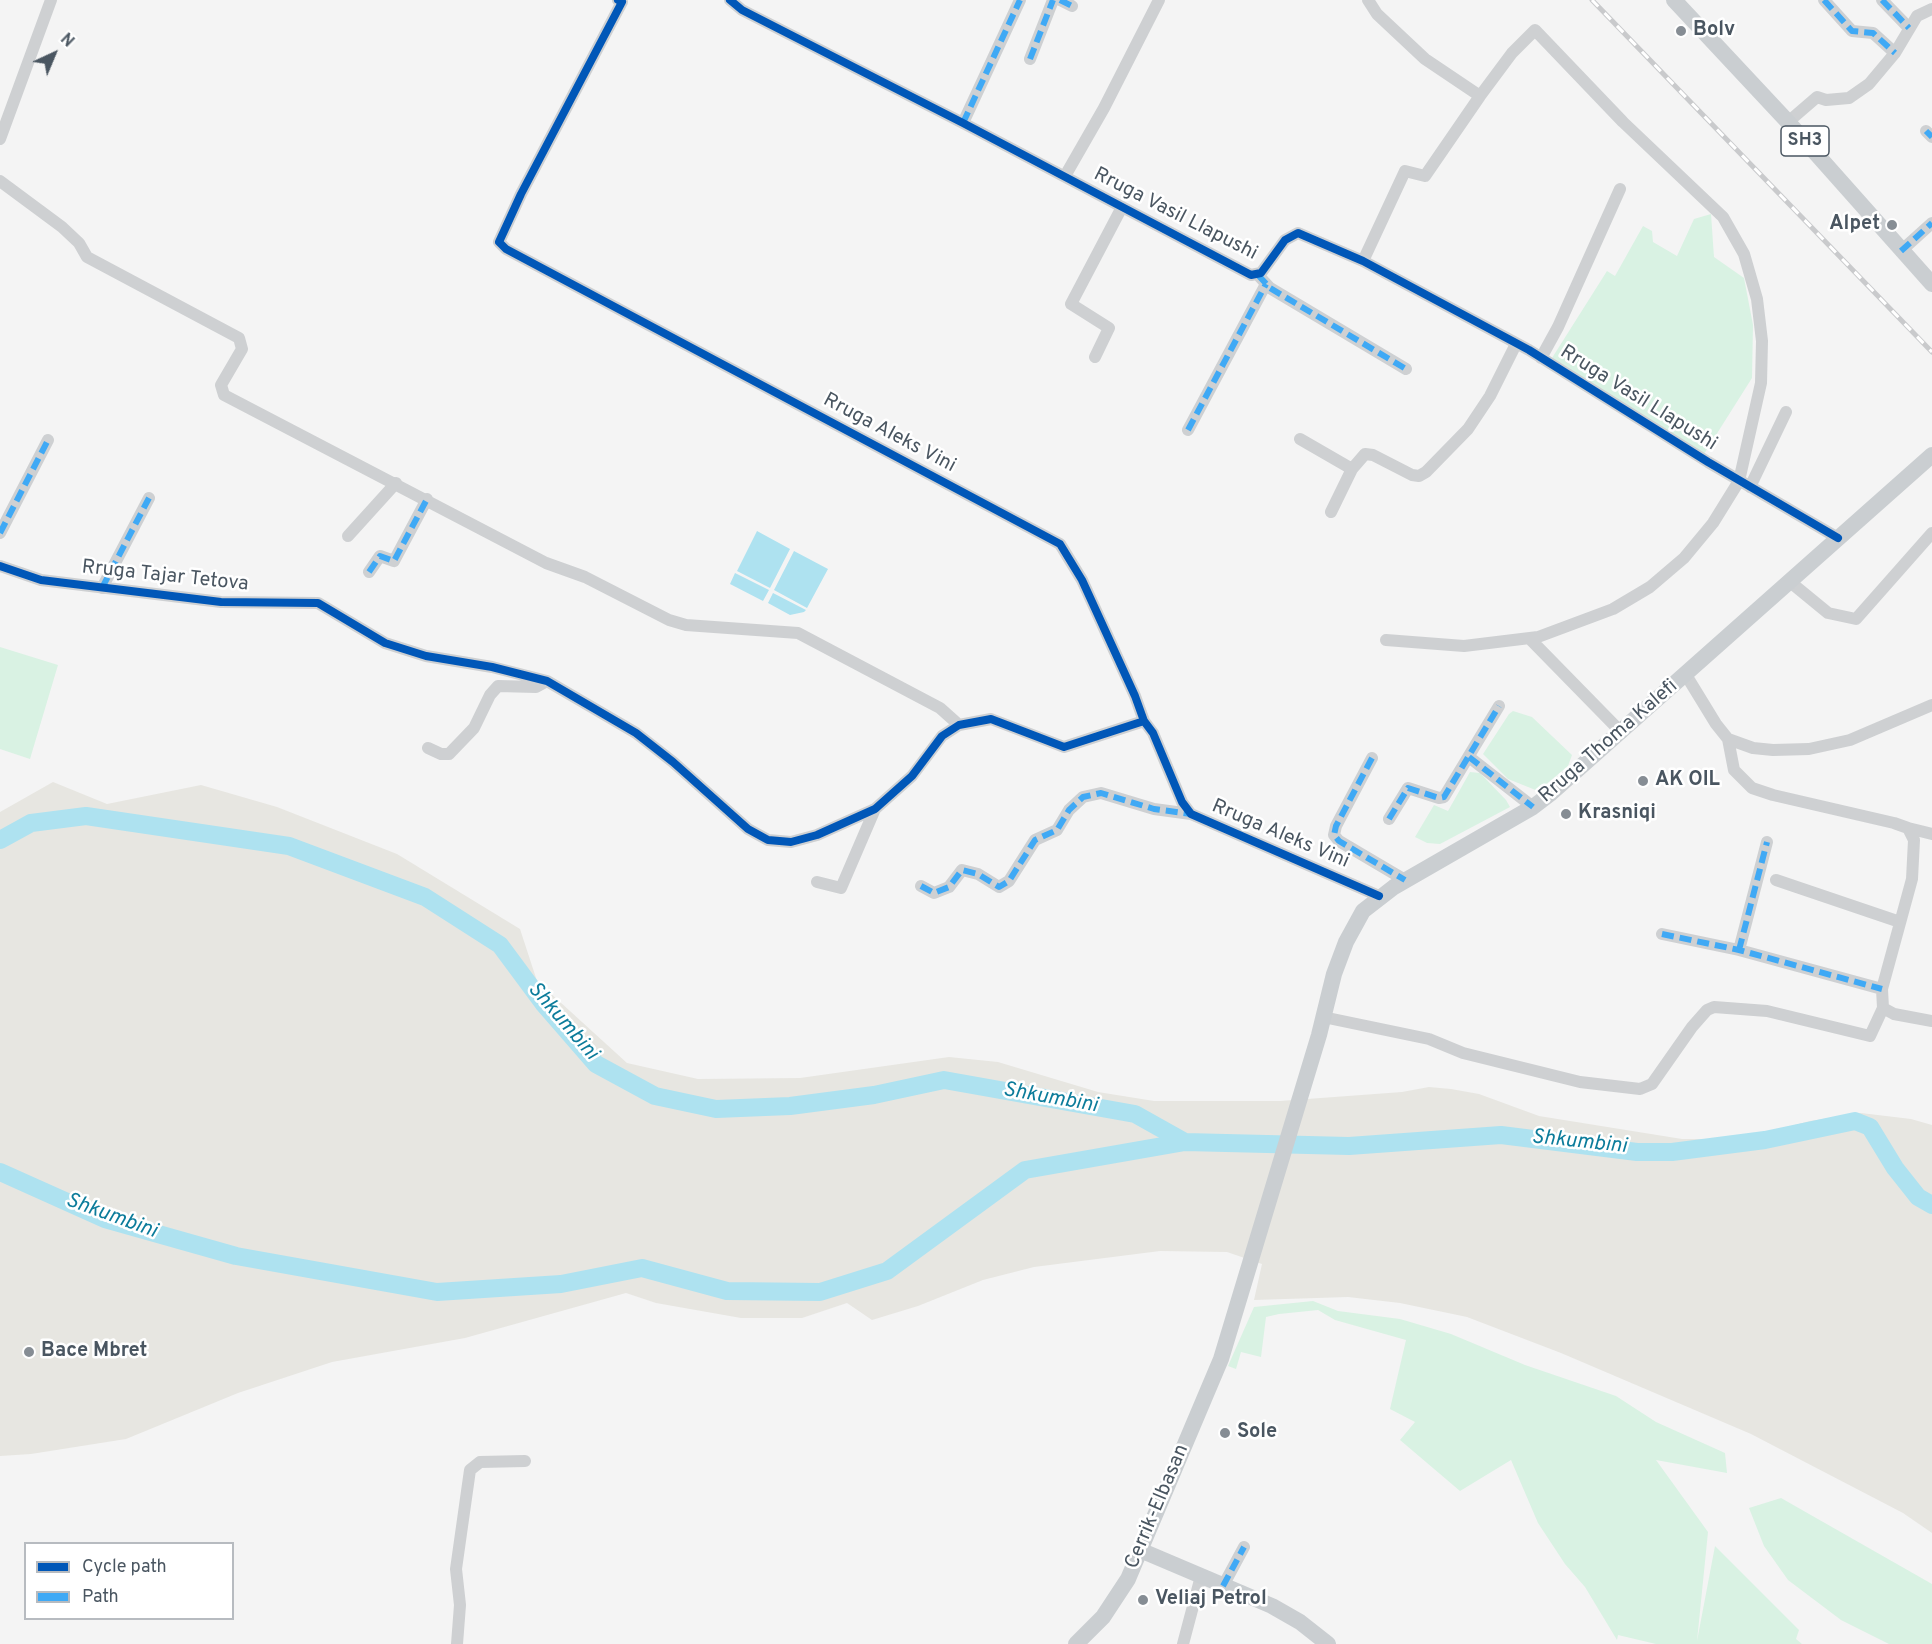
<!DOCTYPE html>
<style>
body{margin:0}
#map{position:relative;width:1932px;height:1644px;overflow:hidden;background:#f4f4f4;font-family:Overpass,sans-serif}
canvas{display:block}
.legend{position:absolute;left:24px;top:1542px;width:210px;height:78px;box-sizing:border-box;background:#fff;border:2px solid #b7bbc0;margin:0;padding:8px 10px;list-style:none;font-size:18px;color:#4a5661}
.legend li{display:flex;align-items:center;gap:12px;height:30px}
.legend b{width:30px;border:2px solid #b7bbc0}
.north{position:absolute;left:24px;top:24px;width:60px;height:60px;-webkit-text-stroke:4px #fff;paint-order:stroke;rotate:44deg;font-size:16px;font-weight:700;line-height:24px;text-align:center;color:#4a5661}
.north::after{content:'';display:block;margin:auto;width:21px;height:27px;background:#4a5661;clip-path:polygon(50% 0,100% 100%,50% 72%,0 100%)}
</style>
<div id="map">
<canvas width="1932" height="1644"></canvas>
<ul class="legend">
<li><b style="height:8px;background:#0057b8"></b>Cycle path</li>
<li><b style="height:8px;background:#3fa9f5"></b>Path</li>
</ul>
<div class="north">N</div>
</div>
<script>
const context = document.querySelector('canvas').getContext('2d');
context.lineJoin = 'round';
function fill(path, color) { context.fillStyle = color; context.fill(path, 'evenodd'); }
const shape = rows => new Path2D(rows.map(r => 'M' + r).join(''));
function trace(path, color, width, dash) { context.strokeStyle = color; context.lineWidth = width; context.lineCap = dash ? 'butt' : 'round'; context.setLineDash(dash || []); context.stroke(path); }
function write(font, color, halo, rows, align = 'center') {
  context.font = font + ' Overpass,sans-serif'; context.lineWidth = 5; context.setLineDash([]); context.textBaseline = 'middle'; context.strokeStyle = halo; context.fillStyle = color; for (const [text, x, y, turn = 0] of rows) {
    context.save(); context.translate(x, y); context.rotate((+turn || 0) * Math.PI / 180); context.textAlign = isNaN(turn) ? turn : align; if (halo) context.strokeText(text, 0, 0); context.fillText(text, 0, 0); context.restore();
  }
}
const green = shape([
 [1711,214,1714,257,1744,278,1753,325,1752,378,1704,454,1552,358,1607,271,1615,276,1643,226,1652,231,1653,242,1677,256,1694,219],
 [0,647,58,665,30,759,0,749],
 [1513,711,1532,717,1572,755,1568,766,1538,791,1508,779,1483,754,1509,714],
 [1470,772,1480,773,1506,800,1510,807,1440,844,1427,843,1415,837,1434,805,1448,811],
 [1313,1301,1338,1311,1400,1319,1451,1334,1525,1365,1616,1396,1656,1422,1725,1453,1727,1473,1656,1460,1708,1532,1697,1641,1715,1546,1799,1630,1796,1639,1802,1644,1656,1644,1618,1635,1617,1640,1585,1587,1565,1564,1538,1523,1511,1460,1460,1491,1400,1440,1415,1422,1390,1409,1406,1340,1335,1320,1318,1310,1279,1314,1266,1317,1261,1357,1241,1352,1236,1369,1228,1366,1254,1307],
 [1781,1498,1932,1584,1932,1644,1889,1644,1841,1620,1788,1580,1764,1546,1749,1508]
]);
const sand = shape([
 [53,782,107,804,201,785,277,807,397,854,520,929,537,981,627,1063,698,1079,800,1078,949,1057,998,1062,1098,1092,1154,1101,1280,1101,1402,1092,1429,1087,1451,1089,1479,1094,1539,1116,1682,1139,1719,1139,1768,1132,1810,1121,1861,1113,1911,1119,1932,1125,1932,1533,1903,1513,1751,1434,1561,1353,1467,1317,1400,1303,1348,1297,1254,1300,1262,1264,1227,1252,1160,1251,1034,1267,983,1280,918,1306,872,1320,847,1303,802,1318,741,1318,656,1303,626,1293,465,1338,332,1362,238,1393,126,1439,31,1454,0,1456,0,812]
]);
const water = shape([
 [757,531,790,549,770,588,737,571],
 [794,551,828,569,807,608,774,590],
 [735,573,769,590,763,601,730,584],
 [773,593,806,610,804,612,790,615,768,603]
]);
const stream = shape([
 [1918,1197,1932,1197]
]);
const river = shape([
 [0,840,31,823,86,816,289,846,425,897,500,945,543,1003,596,1064,655,1096,716,1109,790,1106,874,1095,944,1080,1135,1114,1185,1142],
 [0,1172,105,1219,236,1256,437,1292,561,1284,642,1268,727,1291,820,1292,887,1271,1025,1170,1185,1142,1349,1146,1501,1135,1637,1152,1672,1152,1765,1140,1855,1121,1870,1127,1895,1168,1918,1197,1932,1205]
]);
const minor = shape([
 [618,0,622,2,521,194,499,242,506,249,1060,544,1082,580,1135,696,1144,721,1153,733,1182,802,1191,814,1379,896],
 [730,0,742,10,963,123,1251,275,1261,273,1285,240,1298,233,1363,261,1529,350,1708,462,1838,538],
 [1060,0,1072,6],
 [1368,0,1377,14,1425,59,1480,96],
 [1824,0,1852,31,1873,33,1895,53],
 [1882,0,1909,28],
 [1030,59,1053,0],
 [1788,122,1817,97,1826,100,1849,98,1869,84,1895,53,1917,16,1932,9],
 [963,123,1020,0],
 [1926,131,1932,137],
 [0,139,51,0],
 [1065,176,1104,108,1159,0],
 [0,181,62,227,79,243,87,257,239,338,242,349,221,385,224,395,546,563,585,577,669,620,686,625,798,633,940,708,959,725],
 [1901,251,1932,223],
 [1363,261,1405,171,1425,176,1480,96,1512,53,1535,30,1623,122,1723,217,1744,254,1757,299,1762,341,1761,383,1739,481,1713,523,1684,558,1650,587,1613,609,1538,637,1464,646,1386,640],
 [1258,275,1270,288,1406,369],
 [1095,357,1109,328,1071,304,1122,207],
 [1541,358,1558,327,1620,189],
 [1188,430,1266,284],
 [1300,439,1352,469],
 [1750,487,1786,412],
 [1331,512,1352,469,1365,454,1373,455,1412,475,1419,476,1426,472,1468,429,1490,396,1516,344],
 [0,533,48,440],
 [348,536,396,483],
 [0,566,41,580,221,602,318,603,385,643,426,656,492,667,547,681,636,733,673,762,748,829,768,840,791,842,817,835,875,809,912,776,942,736,959,725,991,719,1064,747,1144,721],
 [369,572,380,556,394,561,427,499],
 [1789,581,1828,613,1856,619,1932,533],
 [102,588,149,498],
 [1530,639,1622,733],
 [1686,675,1716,724,1728,739,1753,748,1773,750,1809,749,1850,740,1932,705],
 [428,748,441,754,449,754,474,728,490,695,498,686,536,687,547,681],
 [1469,757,1533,807],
 [1372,758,1336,826,1334,835,1339,841,1405,880],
 [1389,819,1408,788,1439,798,1444,797,1499,706],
 [1908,828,1932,834],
 [1776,880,1900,922],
 [817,882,841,888,875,809],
 [921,886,934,893,949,887,962,870,978,874,999,887,1009,881,1035,840,1057,830,1069,810,1083,797,1101,793,1154,809,1191,814],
 [1662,934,1739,950,1882,989],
 [1739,950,1767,842],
 [1883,1008,1894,1014,1932,1021],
 [1323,1017,1429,1039,1463,1053,1580,1082,1640,1089,1652,1084,1692,1027,1707,1010,1714,1007,1767,1011,1870,1036,1883,1008,1882,989,1912,879,1914,840,1908,828,1894,823,1773,795,1752,788,1734,770,1728,739],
 [1223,1586,1244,1547],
 [457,1644,460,1605,456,1569,470,1470,480,1462,525,1461],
 [1183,1644,1201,1576]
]);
const major = shape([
 [1674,0,1788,122,1932,284],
 [1140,1550,1272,1606,1300,1622,1328,1644],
 [1076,1644,1103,1617,1128,1579,1221,1359,1319,1035,1334,974,1346,942,1363,911,1394,887,1533,807,1550,794,1932,455]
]);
const rail = shape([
 [1592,0,1932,352]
]);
const quiet = shape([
 [1060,0,1072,6],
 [1824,0,1852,31,1873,33,1895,53],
 [1882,0,1909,28],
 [1030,59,1053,0],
 [963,123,1020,0],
 [1926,131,1932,137],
 [1901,251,1932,223],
 [1258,275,1270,288,1406,369],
 [1188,430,1266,284],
 [0,533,48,440],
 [369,572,380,556,394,561,427,499],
 [102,588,149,498],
 [1469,757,1533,807],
 [1372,758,1336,826,1334,835,1339,841,1405,880],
 [1389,819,1408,788,1439,798,1444,797,1499,706],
 [921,886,934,893,949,887,962,870,978,874,999,887,1009,881,1035,840,1057,830,1069,810,1083,797,1101,793,1154,809,1191,814],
 [1662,934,1739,950,1882,989],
 [1739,950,1767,842],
 [1223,1586,1244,1547]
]);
const cycleway = shape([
 [618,0,622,2,521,194,499,242,506,249,1060,544,1082,580,1135,696,1144,721,1153,733,1182,802,1191,814,1379,896],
 [730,0,742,10,963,123,1251,275,1261,273,1285,240,1298,233,1363,261,1529,350,1708,462,1838,538],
 [0,566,41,580,221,602,318,603,385,643,426,656,492,667,547,681,636,733,673,762,748,829,768,840,791,842,817,835,875,809,912,776,942,736,959,725,991,719,1064,747,1144,721]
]);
const markers = [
 [1681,31,6,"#868d94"],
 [1892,225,6,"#868d94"],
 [1643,781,6,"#868d94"],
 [1566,814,6,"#868d94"],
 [29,1352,6,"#868d94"],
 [1225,1433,6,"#868d94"],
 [1143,1600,6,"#868d94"]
];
const shields = [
 [1805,141,48]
];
const shieldNames = [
 ["SH3",1805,141]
];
const poiNames = [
 ["Bolv",1693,31],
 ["Alpet",1880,225,"right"],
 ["AK OIL",1655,781],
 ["Krasniqi",1578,814],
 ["Bace Mbret",41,1352],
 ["Sole",1237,1433],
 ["Veliaj Petrol",1155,1600]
];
const streetNames = [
 ["Rruga Vasil Llapushi",1175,215,27],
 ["Rruga Vasil Llapushi",1638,399,32],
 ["Rruga Aleks Vini",889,434,28],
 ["Rruga Tajar Tetova",165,577,6],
 ["Rruga Thoma Kalefi",1609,742,-41],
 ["Rruga Aleks Vini",1280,835,23],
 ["Cerrik-Elbasan",1158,1507,-67]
];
const waterNames = [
 ["Shkumbini",562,1022,49],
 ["Shkumbini",1050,1099,10],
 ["Shkumbini",1579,1143,6],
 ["Shkumbini",111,1217,20]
];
fill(green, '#d9f2e3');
fill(sand, '#e7e6e1');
fill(water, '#aee2f0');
trace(stream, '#aee2f0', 3);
trace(river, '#aee2f0', 18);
trace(minor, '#ced0d2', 12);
trace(major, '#caced1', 16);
trace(rail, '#c9cacc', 5);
trace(rail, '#fff', 3, [9]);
trace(quiet, '#3fa9f5', 6, [12, 6]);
trace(cycleway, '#0057b8', 8);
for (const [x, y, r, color] of markers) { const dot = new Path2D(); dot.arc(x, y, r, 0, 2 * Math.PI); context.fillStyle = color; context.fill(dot); trace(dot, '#fff', 2); }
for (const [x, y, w] of shields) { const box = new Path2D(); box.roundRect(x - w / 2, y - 15, w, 30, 4.5); context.fillStyle = '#fff'; context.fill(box); trace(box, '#4a5661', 1.5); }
write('bold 18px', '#4a5661', null, shieldNames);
write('bold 20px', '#4a5661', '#fff', poiNames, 'left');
write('20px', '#4a5661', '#fff', streetNames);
write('italic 21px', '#0c7c9b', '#fff', waterNames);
</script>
